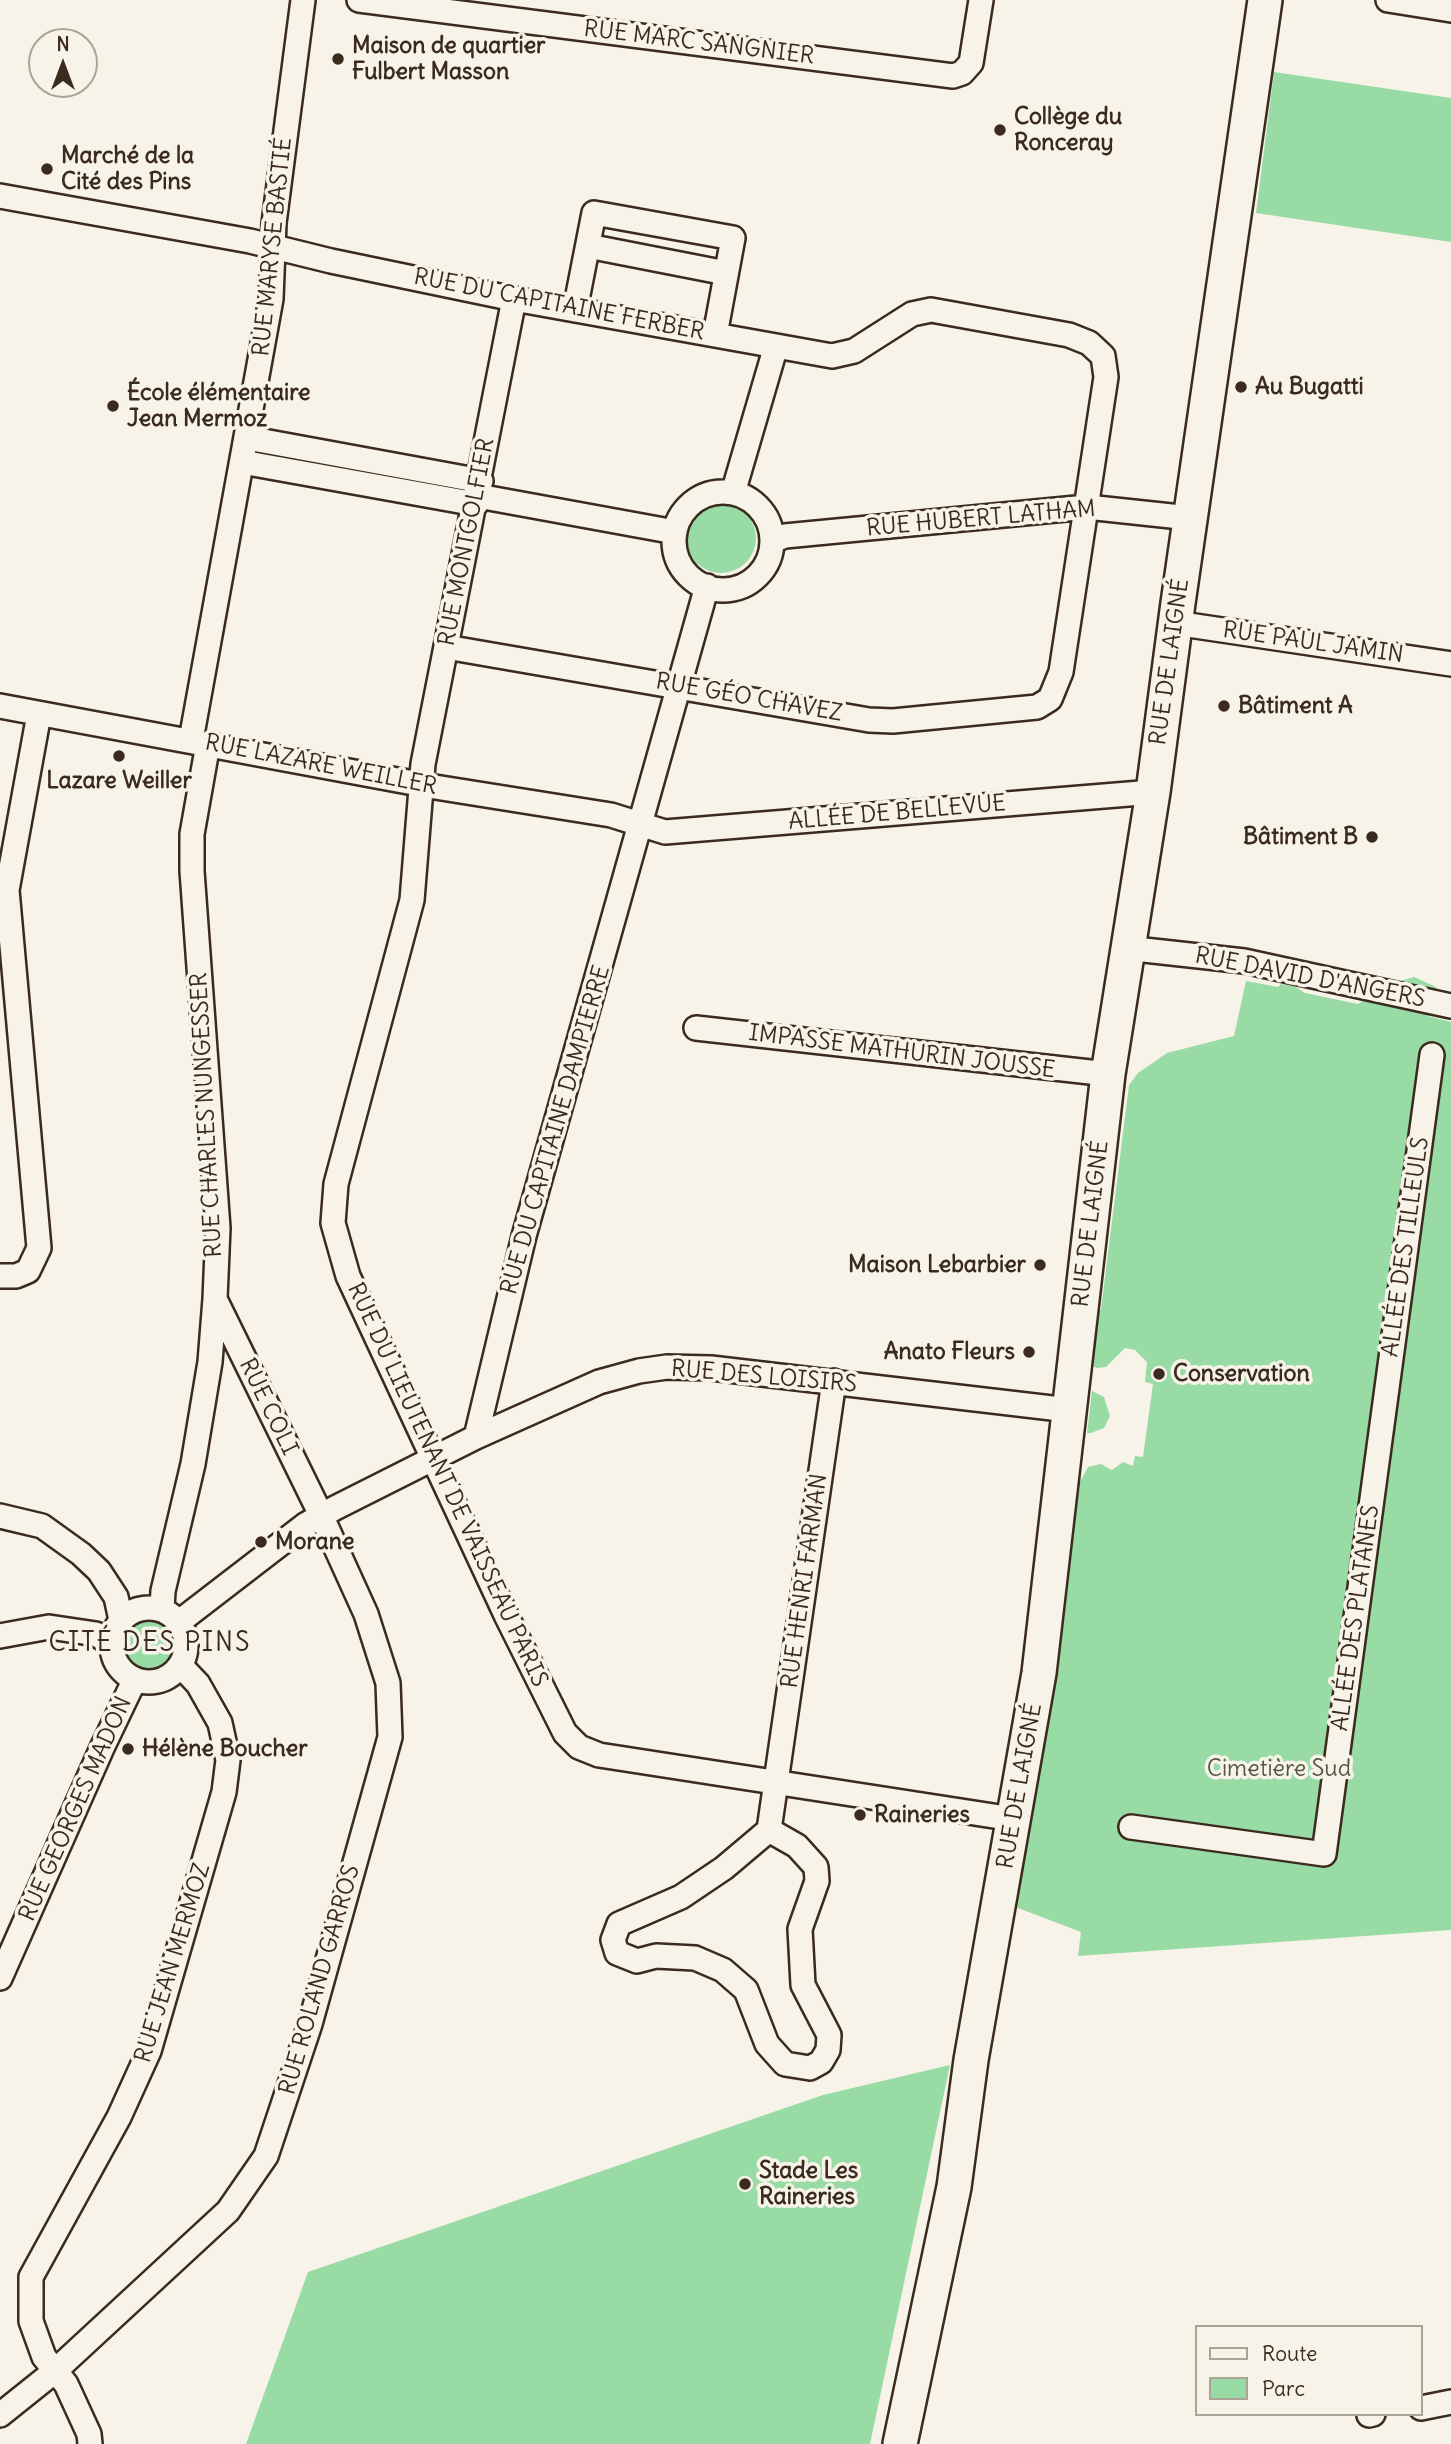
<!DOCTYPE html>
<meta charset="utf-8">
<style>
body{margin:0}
#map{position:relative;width:1451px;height:2444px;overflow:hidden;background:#f7f3e8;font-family:Delius,sans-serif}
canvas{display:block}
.legend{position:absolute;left:1195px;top:2325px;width:228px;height:91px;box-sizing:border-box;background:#f7f3e8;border:2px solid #aca397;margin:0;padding:9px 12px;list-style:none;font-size:21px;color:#3b2a1e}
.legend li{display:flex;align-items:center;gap:14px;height:35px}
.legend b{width:35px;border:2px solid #aca397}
.north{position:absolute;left:28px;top:28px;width:70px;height:70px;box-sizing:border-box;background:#f7f3e8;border:2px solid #aca397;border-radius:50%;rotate:0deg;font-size:19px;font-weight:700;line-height:28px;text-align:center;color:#3b2a1e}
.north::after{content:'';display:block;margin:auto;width:24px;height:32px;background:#3b2a1e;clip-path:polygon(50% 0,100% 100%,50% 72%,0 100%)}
</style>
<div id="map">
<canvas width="1451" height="2444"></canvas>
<ul class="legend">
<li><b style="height:9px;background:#f7f3e8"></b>Route</li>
<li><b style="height:19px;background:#99dba5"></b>Parc</li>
</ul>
<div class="north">N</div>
</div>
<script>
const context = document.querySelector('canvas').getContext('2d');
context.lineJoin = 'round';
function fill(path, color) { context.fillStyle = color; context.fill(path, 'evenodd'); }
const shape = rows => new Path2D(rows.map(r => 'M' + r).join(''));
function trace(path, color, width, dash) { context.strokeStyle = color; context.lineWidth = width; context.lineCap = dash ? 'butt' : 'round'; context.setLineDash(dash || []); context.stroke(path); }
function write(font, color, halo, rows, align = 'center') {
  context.font = font + ' Delius,sans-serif'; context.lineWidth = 7; context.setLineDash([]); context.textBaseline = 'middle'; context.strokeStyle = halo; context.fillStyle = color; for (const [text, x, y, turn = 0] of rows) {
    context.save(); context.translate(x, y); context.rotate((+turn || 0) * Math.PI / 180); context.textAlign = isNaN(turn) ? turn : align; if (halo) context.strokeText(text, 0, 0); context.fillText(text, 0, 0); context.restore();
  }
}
const green = shape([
 [1274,72,1451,98,1451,242,1256,213],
 '686 538a35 35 0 1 1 70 0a35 35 0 1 1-70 0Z',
 [1414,977,1436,987,1440,999,1428,1016,1451,1022,1451,1930,1078,1956,1081,1932,1018,1908,1013,1901,1032,1776,1057,1660,1075,1491,1088,1467,1101,1464,1112,1470,1123,1462,1133,1466,1135,1456,1143,1457,1153,1384,1145,1382,1147,1362,1135,1350,1125,1348,1106,1367,1097,1368,1088,1364,1092,1321,1101,1309,1129,1085,1138,1073,1167,1053,1234,1036,1246,981,1278,987,1281,984,1294,986,1305,993,1358,1004,1390,984],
 [1092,1391,1104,1397,1110,1416,1104,1428,1091,1433,1087,1433],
 '123 1644a25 25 0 1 1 50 0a25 25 0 1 1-50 0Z',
 [950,2065,870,2444,246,2444,308,2272,823,2095]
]);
const street = shape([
 [359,0,953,76,962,73,971,63,981,0],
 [1388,0,1451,10],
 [0,196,250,241,331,261,514,299,832,356,854,351,912,314,931,310,1069,335,1089,343,1103,356,1106,377,1061,672,1050,699,1037,707,893,721,869,720,446,647],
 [588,246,726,273],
 [514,299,423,764,412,900,336,1184,333,1223,348,1276,506,1615,565,1733,579,1747,599,1755,1013,1819],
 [575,310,594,213,733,238,715,335],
 [247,438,481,481],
 [242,462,476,504],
 '674 541a49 49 0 1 1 98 0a49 49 0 1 1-98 0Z',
 [733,493,776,346],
 [478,496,675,532],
 [772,541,785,536,1087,507,1190,518],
 [1175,623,1451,664],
 [0,706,435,787,611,815,665,832,1153,792],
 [191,740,271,299,274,223,303,0],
 [1126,948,1244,961,1451,1006],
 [696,1028,1108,1074],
 [0,1276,16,1276,28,1271,39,1248,7,890,39,714],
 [476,1437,524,1236,707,586],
 [0,1516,42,1526,81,1554,99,1571,116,1597,121,1620],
 '112 1645a37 37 0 1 1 74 0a37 37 0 1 1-74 0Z',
 [162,1609,163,1591,193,1464,210,1362,215,1299,218,1228,192,871,192,834,208,744],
 [179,1622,305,1525,335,1508,476,1437,599,1382,639,1371,667,1367,711,1368,1069,1410],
 [0,1636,49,1627,96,1634,111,1644],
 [1131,1827,1324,1854,1432,1055],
 [769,1830,797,1846,816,1867,817,1881,800,1929,803,1985,829,2035,828,2050,821,2062,810,2068,785,2064,767,2044,746,1990,723,1970,695,1958,656,1956,637,1961,617,1953,613,1940,619,1924,681,1897,724,1868,769,1830,834,1381],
 [0,1978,102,1748,135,1679],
 [1421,2408,1451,2402],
 [0,2415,55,2371,228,2211,266,2156,310,2024,390,1737,388,1683,366,1614,321,1515,215,1299],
 [1369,2415,1373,2414],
 [90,2444,89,2434,66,2384,44,2357,31,2321,31,2277,119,2117,149,2051,224,1792,228,1760,220,1723,198,1684,180,1665]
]);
const secondary = shape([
 [900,2444,954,2187,971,2060,1039,1673,1108,1074,1153,792,1178,603,1265,0]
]);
const markers = [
 [338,59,7,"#3b2a1e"],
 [1000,130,7,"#3b2a1e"],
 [47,169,7,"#3b2a1e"],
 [1241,387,7,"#3b2a1e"],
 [113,406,7,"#3b2a1e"],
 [1224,706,7,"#3b2a1e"],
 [119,756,7,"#3b2a1e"],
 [1372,837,7,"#3b2a1e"],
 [1040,1265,7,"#3b2a1e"],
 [1029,1352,7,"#3b2a1e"],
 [1159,1374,7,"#3b2a1e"],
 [261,1542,7,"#3b2a1e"],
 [128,1749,7,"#3b2a1e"],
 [860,1815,7,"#3b2a1e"],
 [745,2184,7,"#3b2a1e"]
];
const streetNames = [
 ["RUE MARC SANGNIER",699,43,7],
 ["RUE MARYSE BASTIÉ",273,247,-84],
 ["RUE DU CAPITAINE FERBER",559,305,11],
 ["RUE HUBERT LATHAM",981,519,-5],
 ["RUE MONTGOLFIER",467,542,-79],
 ["RUE PAUL JAMIN",1313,643,8],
 ["RUE DE LAIGNÉ",1170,662,-82],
 ["RUE GÉO CHAVEZ",749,698,10],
 ["RUE LAZARE WEILLER",321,765,11],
 ["ALLÉE DE BELLEVUE",897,813,-5],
 ["RUE DAVID D'ANGERS",1310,978,11],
 ["IMPASSE MATHURIN JOUSSE",902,1052,7],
 ["RUE CHARLES NUNGESSER",207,1115,-93],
 ["RUE DU CAPITAINE DAMPIERRE",556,1130,-74],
 ["RUE DE LAIGNÉ",1091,1224,-83],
 ["ALLÉE DES TILLEULS",1406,1247,-82],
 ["RUE DES LOISIRS",764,1377,5],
 ["RUE COLI",268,1407,64],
 ["RUE DU LIEUTENANT DE VAISSEAU PARIS",447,1485,65],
 ["RUE HENRI FARMAN",805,1581,-82],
 ["ALLÉE DES PLATANES",1356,1618,-82],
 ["RUE DE LAIGNÉ",1020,1786,-80],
 ["RUE GEORGES MADON",76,1809,-66],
 ["RUE JEAN MERMOZ",173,1963,-73],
 ["RUE ROLAND GARROS",320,1980,-74]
];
const poiNames = [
 ["Maison de quartier",352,46],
 ["Fulbert Masson",352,72],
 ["Collège du",1014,117],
 ["Ronceray",1014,143],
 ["Marché de la",61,156],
 ["Cité des Pins",61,182],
 ["Au Bugatti",1255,387],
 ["École élémentaire",127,393],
 ["Jean Mermoz",127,419],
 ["Bâtiment A",1238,706],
 ["Lazare Weiller",119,781,"center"],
 ["Bâtiment B",1358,837,"right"],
 ["Maison Lebarbier",1026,1265,"right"],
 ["Anato Fleurs",1015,1352,"right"],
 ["Conservation",1173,1374],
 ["Morane",275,1542],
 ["Hélène Boucher",142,1749],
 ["Raineries",874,1815],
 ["Stade Les",759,2171],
 ["Raineries",759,2197]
];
const parkNames = [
 ["Cimetière Sud",1279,1769]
];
const quarterNames = [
 ["CITÉ DES PINS",150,1644]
];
fill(green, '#99dba5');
trace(street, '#3b2a1e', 28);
trace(secondary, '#3b2a1e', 38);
trace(street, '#f7f3e8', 23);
trace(secondary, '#f7f3e8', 33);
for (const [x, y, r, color] of markers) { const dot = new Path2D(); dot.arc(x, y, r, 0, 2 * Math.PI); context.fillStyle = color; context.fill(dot); trace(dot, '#f7f3e8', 2.5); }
write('23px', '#3b2a1e', '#f7f3e8', streetNames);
write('bold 23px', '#3b2a1e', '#f7f3e8', poiNames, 'left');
write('23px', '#525640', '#f7f3e8', parkNames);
context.letterSpacing = '2px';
write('26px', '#3b2a1e', '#f7f3e8', quarterNames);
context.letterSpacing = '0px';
</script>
